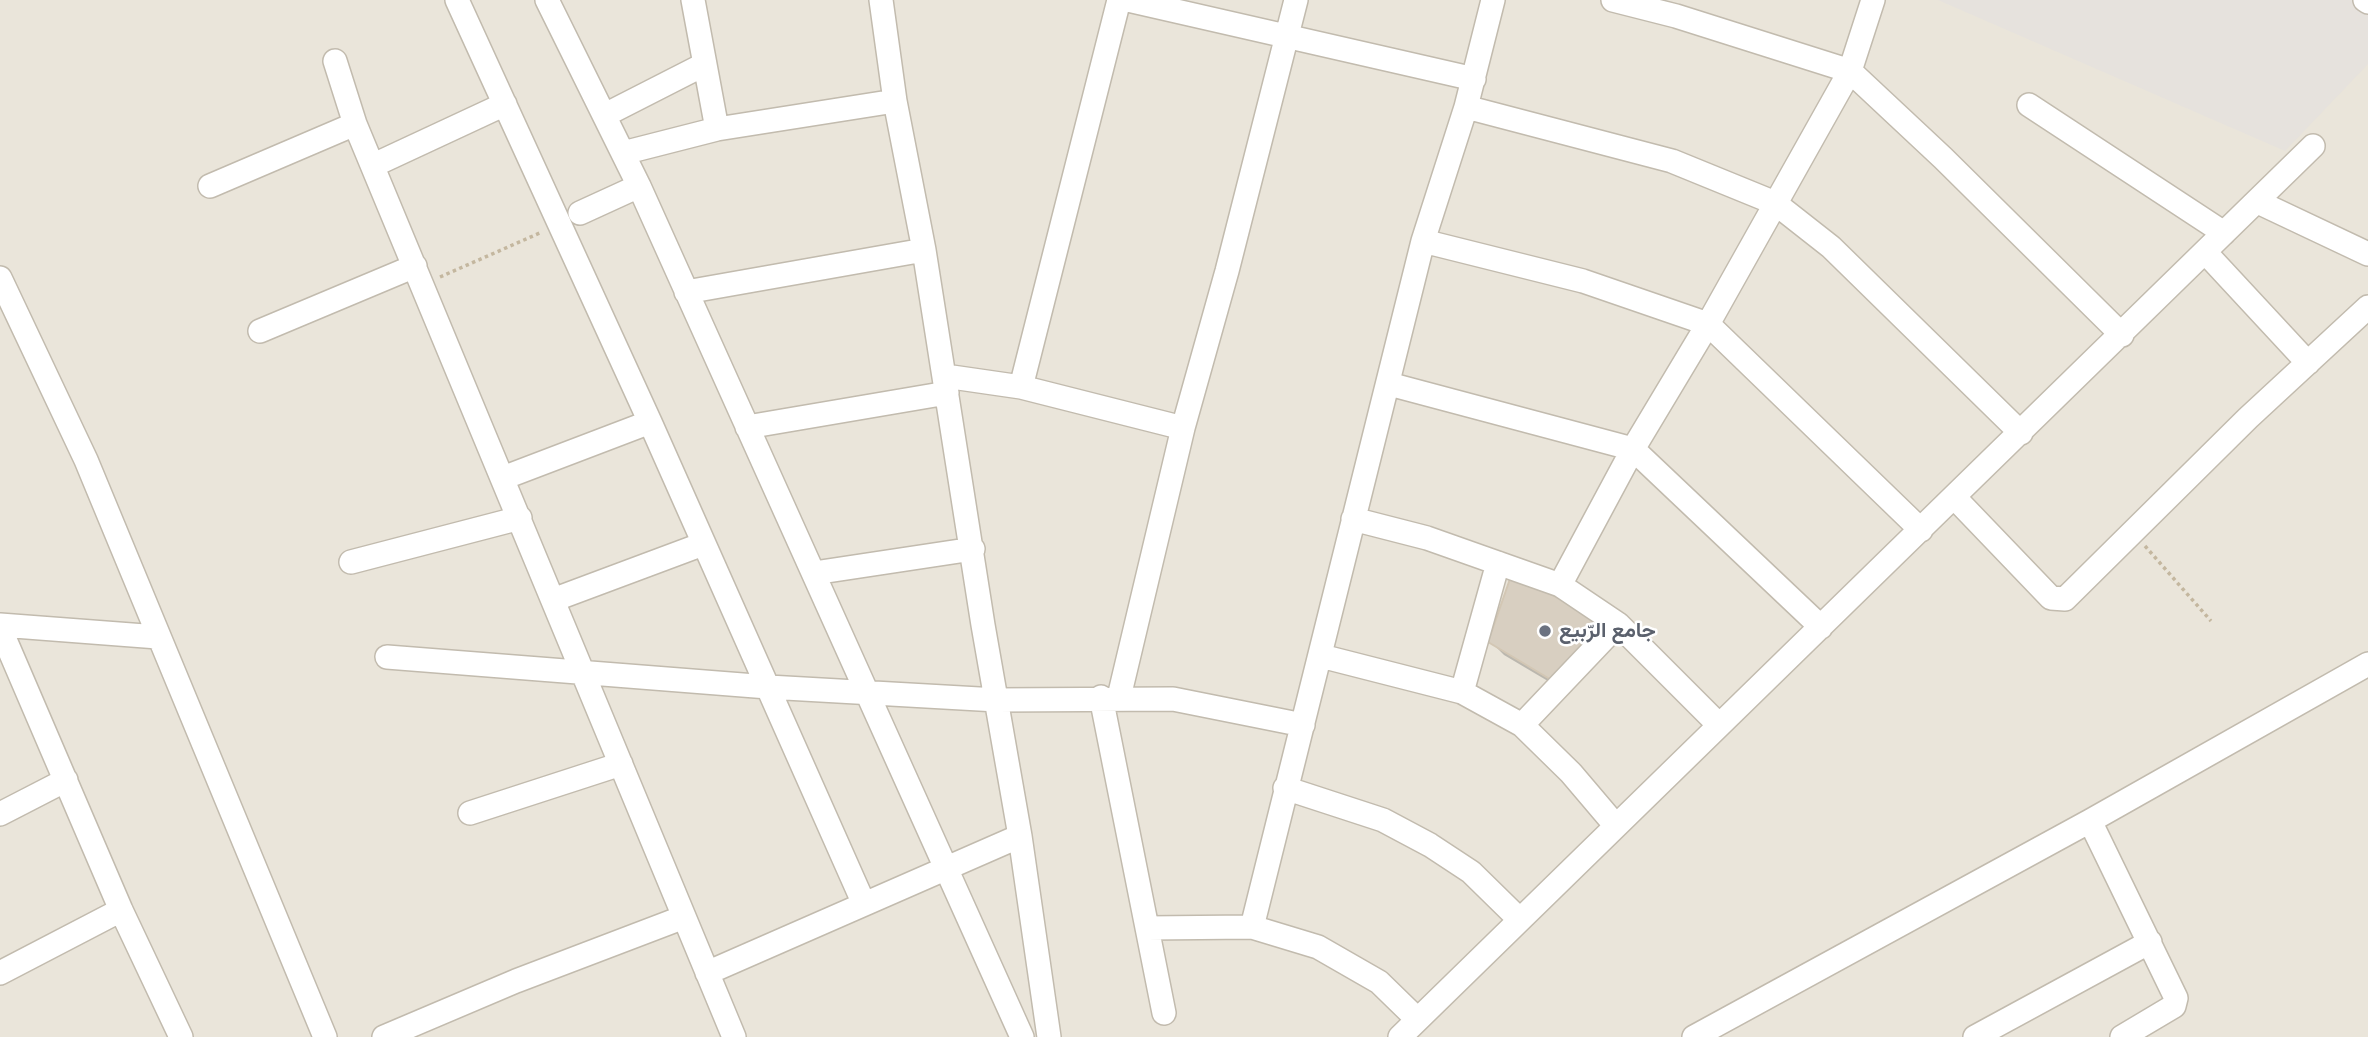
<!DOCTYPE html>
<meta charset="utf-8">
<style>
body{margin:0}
canvas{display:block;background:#f6f3ec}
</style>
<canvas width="2368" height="1037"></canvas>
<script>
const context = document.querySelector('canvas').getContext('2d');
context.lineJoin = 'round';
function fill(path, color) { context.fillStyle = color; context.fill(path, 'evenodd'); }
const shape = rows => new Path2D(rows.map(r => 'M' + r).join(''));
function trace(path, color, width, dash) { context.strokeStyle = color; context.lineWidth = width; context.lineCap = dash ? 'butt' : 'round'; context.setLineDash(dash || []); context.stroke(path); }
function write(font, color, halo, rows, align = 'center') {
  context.font = font + ' Figtree,Vazirmatn,sans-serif'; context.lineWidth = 5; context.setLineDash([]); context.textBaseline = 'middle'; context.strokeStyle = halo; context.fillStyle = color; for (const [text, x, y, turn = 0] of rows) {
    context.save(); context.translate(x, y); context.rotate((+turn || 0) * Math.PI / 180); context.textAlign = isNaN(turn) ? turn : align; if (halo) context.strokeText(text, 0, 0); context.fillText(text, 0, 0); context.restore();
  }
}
const residential = shape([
 [0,0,2368,0,2368,1037,0,1037]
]);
const industrial = shape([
 [1938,0,2368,0,2368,64,2285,151]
]);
const shadow = shape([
 [1620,635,1568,693,1504,655,1490,641]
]);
const building = shape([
 [1511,576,1607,620,1553,681,1488,642,1511,576]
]);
const path = shape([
 [440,277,542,232],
 [2145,546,2211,621]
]);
const minor = shape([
 [457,0,650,422,864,904],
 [547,0,639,186,1022,1037],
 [693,0,717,129],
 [881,0,895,101,924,250,983,625,1020,836,1049,1037],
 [1128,0,1474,79],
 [1613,0,1676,16,1850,71,1943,158,2122,335],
 [2365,0,2368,2],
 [335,61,355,124,734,1037],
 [2029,105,2224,233],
 [1466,107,1672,161,1775,203,1831,247,2021,433],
 [605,115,703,65],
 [623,153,717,129,895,101],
 [374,165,505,104],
 [210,186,355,124],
 [2258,202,2368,254],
 [580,213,639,186],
 [1423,241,1583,281,1708,324,1921,530],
 [2205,252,2308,363],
 [0,278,86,460,325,1037],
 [686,292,924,250],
 [260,331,415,266],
 [945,376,1021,387,1183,428],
 [1389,384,1633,449,1821,627],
 [1021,387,1119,0],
 [747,427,947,393],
 [503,478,650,422],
 [1955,498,2051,598,2065,599,2248,418,2368,307],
 [1353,519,1427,538,1560,585,1618,624,1719,725],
 [351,562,520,518],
 [814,573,973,549],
 [1560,585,1633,449,1708,324,1850,71,1873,0],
 [553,600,703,544],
 [0,625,158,637],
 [0,628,121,910,181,1037],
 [1321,656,1462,692,1522,725,1571,773,1616,826],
 [387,657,768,687,997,700,1173,699,1303,725],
 [1462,692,1498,563],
 [1101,697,1164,1013],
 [1119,697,1183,428,1227,271,1296,0],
 [1522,725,1618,624],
 [1285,788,1383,820,1430,845,1471,872,1520,920],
 [470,813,621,764],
 [0,814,66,780],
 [2090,821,2176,998,2174,1006,2122,1037],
 [1252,927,1423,241,1466,107,1493,0],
 [1147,928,1252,927,1318,947,1379,982,1417,1019],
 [0,973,121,910],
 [707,973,1020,836],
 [384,1037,516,981,684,917],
 [1400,1037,2313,146],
 [1694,1037,2090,821,2368,664],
 [1975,1037,2150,942]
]);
const markers = [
 [1545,631,7,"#6b7280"]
];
const worshipNames = [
 ["جامع الرّبيع",1559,631]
];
fill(residential, '#eae5da');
fill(industrial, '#e6e2dd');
fill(shadow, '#0003');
fill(building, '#d8cfc1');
trace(building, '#d3c7b4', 2);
trace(minor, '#c2bbae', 26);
trace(path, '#c4b79f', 3.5, [3.5, 3.5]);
trace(minor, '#fff', 23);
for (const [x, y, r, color] of markers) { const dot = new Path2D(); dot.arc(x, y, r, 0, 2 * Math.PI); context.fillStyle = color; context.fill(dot); trace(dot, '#fff', 2.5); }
write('bold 21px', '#5b616d', '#fff', worshipNames, 'left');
</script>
